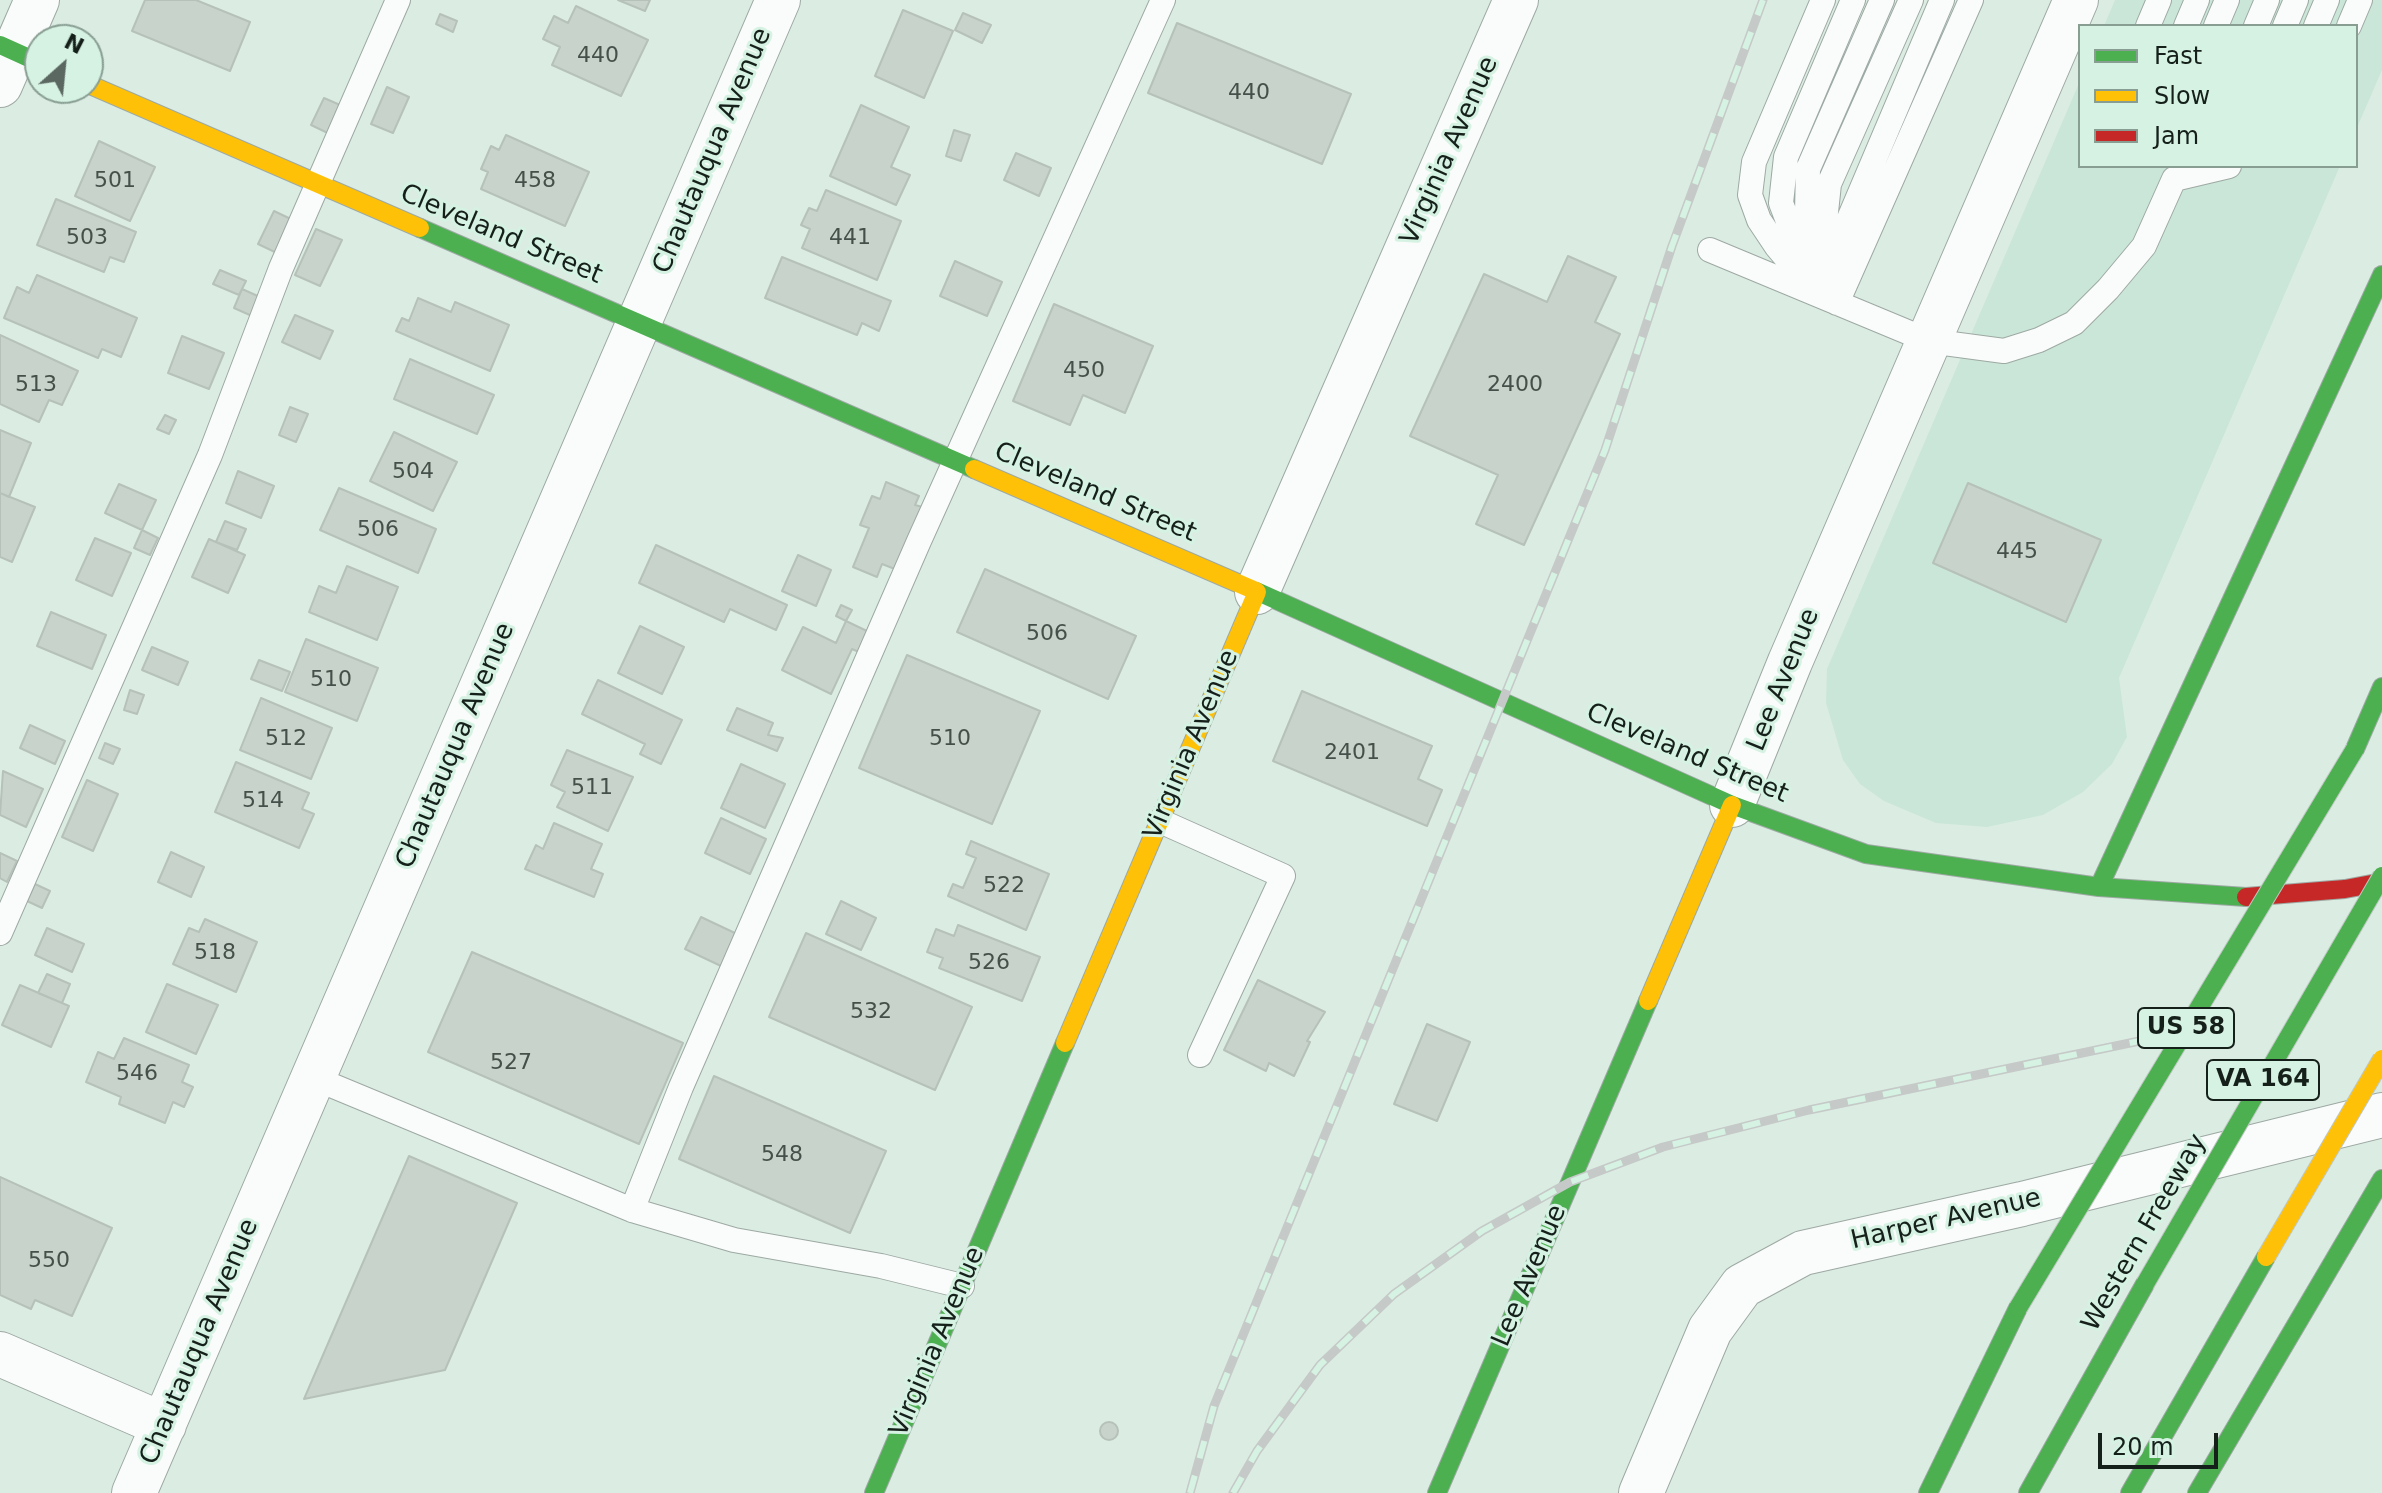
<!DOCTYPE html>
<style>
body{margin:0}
#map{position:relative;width:2382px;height:1493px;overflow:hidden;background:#dbece3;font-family:"DejaVu Sans",sans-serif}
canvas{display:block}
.legend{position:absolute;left:2078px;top:24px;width:280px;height:144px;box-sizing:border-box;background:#d5f2e3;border:2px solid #899e93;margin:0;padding:10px 14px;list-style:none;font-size:24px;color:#16201b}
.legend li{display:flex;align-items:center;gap:16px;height:40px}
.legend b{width:40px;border:2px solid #899e93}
.north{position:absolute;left:24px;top:24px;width:80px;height:80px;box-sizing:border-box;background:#d5f2e3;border:2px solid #899e93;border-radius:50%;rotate:27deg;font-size:22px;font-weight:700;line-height:32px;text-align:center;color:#16201b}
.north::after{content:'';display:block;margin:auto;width:28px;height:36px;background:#5b6761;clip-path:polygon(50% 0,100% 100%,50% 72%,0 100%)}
.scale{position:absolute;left:2098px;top:1433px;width:120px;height:36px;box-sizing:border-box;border:4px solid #16201b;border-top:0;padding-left:10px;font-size:24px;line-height:28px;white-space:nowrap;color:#16201b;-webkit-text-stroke:6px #d5f2e3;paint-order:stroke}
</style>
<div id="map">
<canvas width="2382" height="1493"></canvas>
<ul class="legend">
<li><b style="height:10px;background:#4caf50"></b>Fast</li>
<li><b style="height:10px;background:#ffc107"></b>Slow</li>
<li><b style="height:10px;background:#c62828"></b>Jam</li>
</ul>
<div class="north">N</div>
<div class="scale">20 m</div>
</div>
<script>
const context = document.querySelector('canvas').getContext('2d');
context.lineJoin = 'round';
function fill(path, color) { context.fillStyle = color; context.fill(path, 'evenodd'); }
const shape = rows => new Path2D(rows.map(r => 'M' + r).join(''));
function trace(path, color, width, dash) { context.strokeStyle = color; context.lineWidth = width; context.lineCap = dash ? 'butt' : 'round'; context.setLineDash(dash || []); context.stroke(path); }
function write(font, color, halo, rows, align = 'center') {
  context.font = font + ' "DejaVu Sans",sans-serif'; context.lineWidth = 6; context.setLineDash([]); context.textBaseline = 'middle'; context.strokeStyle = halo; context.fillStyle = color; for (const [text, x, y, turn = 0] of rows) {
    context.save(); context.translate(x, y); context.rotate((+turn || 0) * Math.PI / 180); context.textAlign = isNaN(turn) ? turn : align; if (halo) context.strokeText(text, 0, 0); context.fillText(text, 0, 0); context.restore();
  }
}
const built = shape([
 [2115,0,2382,0,2382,70,2356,130,2356,26,2104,26],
 [2080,81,2080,166,2340,166,2119,678,2127,737,2112,764,2083,792,2043,815,1987,827,1936,823,1884,801,1860,784,1843,760,1826,703,1827,669]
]);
const building = shape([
 [145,0,196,0,250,22,230,71,132,31,145,0],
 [618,0,650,0,645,11,618,0],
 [576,6,648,40,621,96,552,65,560,47,543,39,554,16,568,23,576,6],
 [903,10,953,31,924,98,875,76,903,10],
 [963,13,991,25,982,43,955,30,963,13],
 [440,14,457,21,453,32,436,24,440,14],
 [1177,23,1351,94,1322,164,1148,93,1177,23],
 [387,87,409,97,393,133,371,124,387,87],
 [324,98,347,108,334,136,311,125,324,98],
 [861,105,909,127,891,167,910,175,896,205,830,176,861,105],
 [954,130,970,135,961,161,946,156,954,130],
 [506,135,589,172,565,226,481,189,488,172,481,169,491,146,499,150,506,135],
 [99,141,155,167,130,221,75,196,99,141],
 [1016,153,1051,168,1039,196,1004,180,1016,153],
 [826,190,901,221,877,280,802,248,810,229,801,225,809,208,817,211,826,190],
 [56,199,136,232,124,262,110,257,104,272,37,245,56,199],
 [274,211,295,221,279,254,258,244,274,211],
 [316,229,342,240,320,286,295,275,316,229],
 [1568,256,1616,277,1595,322,1620,334,1524,545,1476,524,1498,475,1410,436,1484,274,1547,302,1568,256],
 [782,257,891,301,879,331,862,323,857,335,765,298,782,257],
 [955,261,1002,282,987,316,940,296,955,261],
 [220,270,246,281,239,295,213,284,220,270],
 [37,275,137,318,121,357,102,349,98,358,4,318,17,287,29,293,37,275],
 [242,289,260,297,252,316,234,308,242,289],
 [418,298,451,312,455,302,509,325,490,371,396,331,402,318,409,321,418,298],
 [1054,304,1153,346,1125,413,1083,395,1070,425,1013,401,1054,304],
 [295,315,333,331,320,359,282,342,295,315],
 [0,335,78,371,62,405,49,400,39,422,0,404,0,335],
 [182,336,224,353,209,389,168,373,182,336],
 [410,359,494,395,477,434,394,399,410,359],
 [290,407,308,414,296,442,279,435,290,407],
 [165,415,176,420,169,434,157,429,165,415],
 [0,430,31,443,9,497,0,493,0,430],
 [394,432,457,462,433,511,370,481,394,432],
 [238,471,274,486,261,518,226,503,238,471],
 [886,482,919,496,915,505,926,508,900,571,882,564,877,577,853,567,869,528,860,525,872,496,880,499,886,482],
 [1968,483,2101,540,2066,622,1933,563,1968,483],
 [119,484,156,500,142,530,105,513,119,484],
 [339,488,436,529,418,573,320,530,339,488],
 [0,493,35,507,12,562,0,557,0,493],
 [225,521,246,529,237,550,216,542,225,521],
 [142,530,158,538,150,555,134,548,142,530],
 [95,538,131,553,112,596,76,580,95,538],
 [209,539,245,555,228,593,192,577,209,539],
 [656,545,787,605,776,630,730,609,724,622,639,583,656,545],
 [798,555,831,570,816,606,782,591,798,555],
 [347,566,398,587,377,640,309,612,319,586,336,593,347,566],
 [985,569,1136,636,1108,699,957,632,985,569],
 [841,605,852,610,846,621,836,616,841,605],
 [51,612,106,635,92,669,37,646,51,612],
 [846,621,869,632,859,652,852,649,831,694,782,670,803,627,836,643,846,621],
 [640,626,684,647,662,694,618,673,640,626],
 [306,639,378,668,357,721,285,692,306,639],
 [152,647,188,662,178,685,142,670,152,647],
 [907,655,1040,711,992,824,859,768,907,655],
 [259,660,290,672,282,691,251,679,259,660],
 [598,680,682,720,661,764,640,754,645,744,582,714,598,680],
 [130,690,144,695,137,714,124,710,130,690],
 [1302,691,1432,746,1418,779,1442,790,1427,826,1273,761,1302,691],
 [261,698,332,728,311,779,240,750,261,698],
 [737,708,773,723,768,735,783,738,777,751,727,730,737,708],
 [30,725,65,741,55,764,20,748,30,725],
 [105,743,120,749,113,764,99,758,105,743],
 [567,750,633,777,608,831,557,807,565,792,551,785,567,750],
 [236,762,309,793,302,809,314,814,299,848,215,812,236,762],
 [741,764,785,784,765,828,721,808,741,764],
 [3,771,43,789,26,827,0,815,3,771],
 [87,780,118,794,93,851,62,837,87,780],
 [721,818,766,839,750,874,705,853,721,818],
 [554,823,602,844,591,869,603,874,594,897,525,869,536,845,543,849,554,823],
 [971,841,1049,874,1026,930,948,896,953,884,963,888,976,858,966,854,971,841],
 [171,852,204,867,191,897,158,882,171,852],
 [0,853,17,861,7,882,0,878,0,853],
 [35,884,50,891,42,908,27,901,35,884],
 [841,901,876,918,861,950,826,934,841,901],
 [701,917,737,934,721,966,685,949,701,917],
 [205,919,257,942,236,992,173,964,189,928,199,932,205,919],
 [958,925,1040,957,1022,1001,939,968,943,958,927,952,936,929,954,936,958,925],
 [47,928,84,944,72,972,35,955,47,928],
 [806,933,972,1007,935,1090,769,1017,806,933],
 [472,952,683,1043,639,1144,428,1052,472,952],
 [47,974,70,984,62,1003,38,993,47,974],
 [1258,980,1325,1012,1307,1041,1310,1042,1294,1076,1269,1063,1266,1071,1224,1050,1258,980],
 [167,984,218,1005,196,1054,146,1032,167,984],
 [20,985,69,1006,51,1047,2,1025,20,985],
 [1427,1024,1470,1042,1437,1121,1394,1104,1427,1024],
 [124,1038,189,1065,182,1082,193,1087,184,1107,173,1102,165,1123,119,1104,121,1097,86,1082,98,1052,114,1059,124,1038],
 [714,1076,886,1151,850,1233,679,1159,714,1076],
 [409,1156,517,1203,445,1370,304,1399,409,1156],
 [0,1177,112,1228,72,1316,35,1300,31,1309,0,1295,0,1177],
 '1100 1431a9 9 0 1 1 18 0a9 9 0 1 1-18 0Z'
]);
const lane = shape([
 [2148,26,2159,0],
 [2186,26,2197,0],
 [2216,26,2227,0],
 [2256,26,2267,0],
 [2285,26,2296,0],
 [2316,26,2327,0],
 [2349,26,2360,0],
 [2174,179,2229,166],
 [1710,250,1929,341,2004,351,2039,340,2074,323,2108,289,2144,246,2174,179],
 [1812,252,1807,213,1808,169,1882,0],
 [1820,268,1829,184,1911,0],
 [1808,274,1781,203,1786,157,1853,0],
 [1814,291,1777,247,1759,220,1750,195,1754,162,1823,0],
 [1817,294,1942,0],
 [1837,303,1971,0],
 [1160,821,1283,876,1200,1055],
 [0,933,210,455,281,268,398,0],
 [314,1078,632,1210,734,1240,881,1266,962,1286],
 [632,1210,681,1087,919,541,1163,0]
]);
const street = shape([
 [0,85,37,0],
 [1257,592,1516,0],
 [1732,805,1790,662,2076,0],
 [0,1354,164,1425],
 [134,1493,778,0],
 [1641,1493,1710,1330,1742,1286,1803,1253,2022,1204,2382,1115]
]);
const fast = shape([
 [0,45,40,63],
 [420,228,974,469],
 [1256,591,1732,805,1866,854,2099,887,2246,897],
 [2355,749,2382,687],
 [2099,887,2382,275],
 [874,1493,1065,1043],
 [1437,1493,1648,1001],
 [1928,1493,2018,1308],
 [2028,1493,2145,1284],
 [2130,1493,2266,1257],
 [2197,1493,2382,1179]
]);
const slow = shape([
 [88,84,420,228],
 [974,469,1256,591],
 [1648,1001,1732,805],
 [1065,1043,1257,592]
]);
const jam = shape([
 [2246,897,2345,889,2382,882]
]);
const rail = shape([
 [1190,1493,1214,1406,1605,450,1672,246,1763,0],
 [1233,1493,1257,1451,1320,1365,1394,1294,1482,1231,1570,1182,1663,1147,1809,1110,2173,1034]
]);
const fastBridge = shape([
 [2145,1284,2382,876],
 [2018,1308,2355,749]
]);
const slowBridge = shape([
 [2266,1257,2382,1059]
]);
const numberNames = [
 ["440",598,56],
 ["440",1249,93],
 ["501",115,181],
 ["458",535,181],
 ["503",87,238],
 ["441",850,238],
 ["450",1084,371],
 ["513",36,385],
 ["2400",1515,385],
 ["504",413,472],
 ["506",378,530],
 ["445",2017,552],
 ["506",1047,634],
 ["510",331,680],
 ["512",286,739],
 ["510",950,739],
 ["2401",1352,753],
 ["511",592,788],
 ["514",263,801],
 ["522",1004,886],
 ["518",215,953],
 ["526",989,963],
 ["532",871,1012],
 ["527",511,1063],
 ["546",137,1074],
 ["548",782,1155],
 ["550",49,1261]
];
const shields = [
 [2186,1028,96],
 [2263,1080,112]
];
const shieldNames = [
 ["US 58",2186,1028],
 ["VA 164",2263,1080]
];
const streetNames = [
 ["Chautauqua Avenue",713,151,-67],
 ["Virginia Avenue",1450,151,-66],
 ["Cleveland Street",501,235,23],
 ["Cleveland Street",1095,493,23],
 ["Lee Avenue",1784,680,-68],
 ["Virginia Avenue",1192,745,-67],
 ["Chautauqua Avenue",456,746,-67],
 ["Cleveland Street",1687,754,23],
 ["Harper Avenue",1946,1220,-13],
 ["Western Freeway",2145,1233,-60],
 ["Lee Avenue",1530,1276,-67],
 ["Chautauqua Avenue",200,1342,-67],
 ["Virginia Avenue",938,1342,-67]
];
fill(built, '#cae6d8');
fill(building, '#c8d4cb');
trace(building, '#b6c1b9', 2);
trace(lane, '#9da9a3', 26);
trace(street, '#9da9a3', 46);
trace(fast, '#9da9a3', 20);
trace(slow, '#9da9a3', 20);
trace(jam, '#9da9a3', 20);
trace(lane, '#fafcfb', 24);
trace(street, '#fafcfb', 44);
trace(fast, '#4caf50', 18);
trace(slow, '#ffc107', 18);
trace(jam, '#c62828', 18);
trace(rail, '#c5c9c7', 9);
trace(rail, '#d5f2e3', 6, [18]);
trace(fastBridge, '#bfc7c3', 20, []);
trace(slowBridge, '#bfc7c3', 20, []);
trace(fastBridge, '#4caf50', 18);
trace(slowBridge, '#ffc107', 18);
write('22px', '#45504a', null, numberNames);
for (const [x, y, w] of shields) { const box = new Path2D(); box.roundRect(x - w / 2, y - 20, w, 40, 6); context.fillStyle = '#d5f2e3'; context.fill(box); trace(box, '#16201b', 2); }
write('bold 24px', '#16201b', null, shieldNames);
write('26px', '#16201b', '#d5f2e3', streetNames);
</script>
